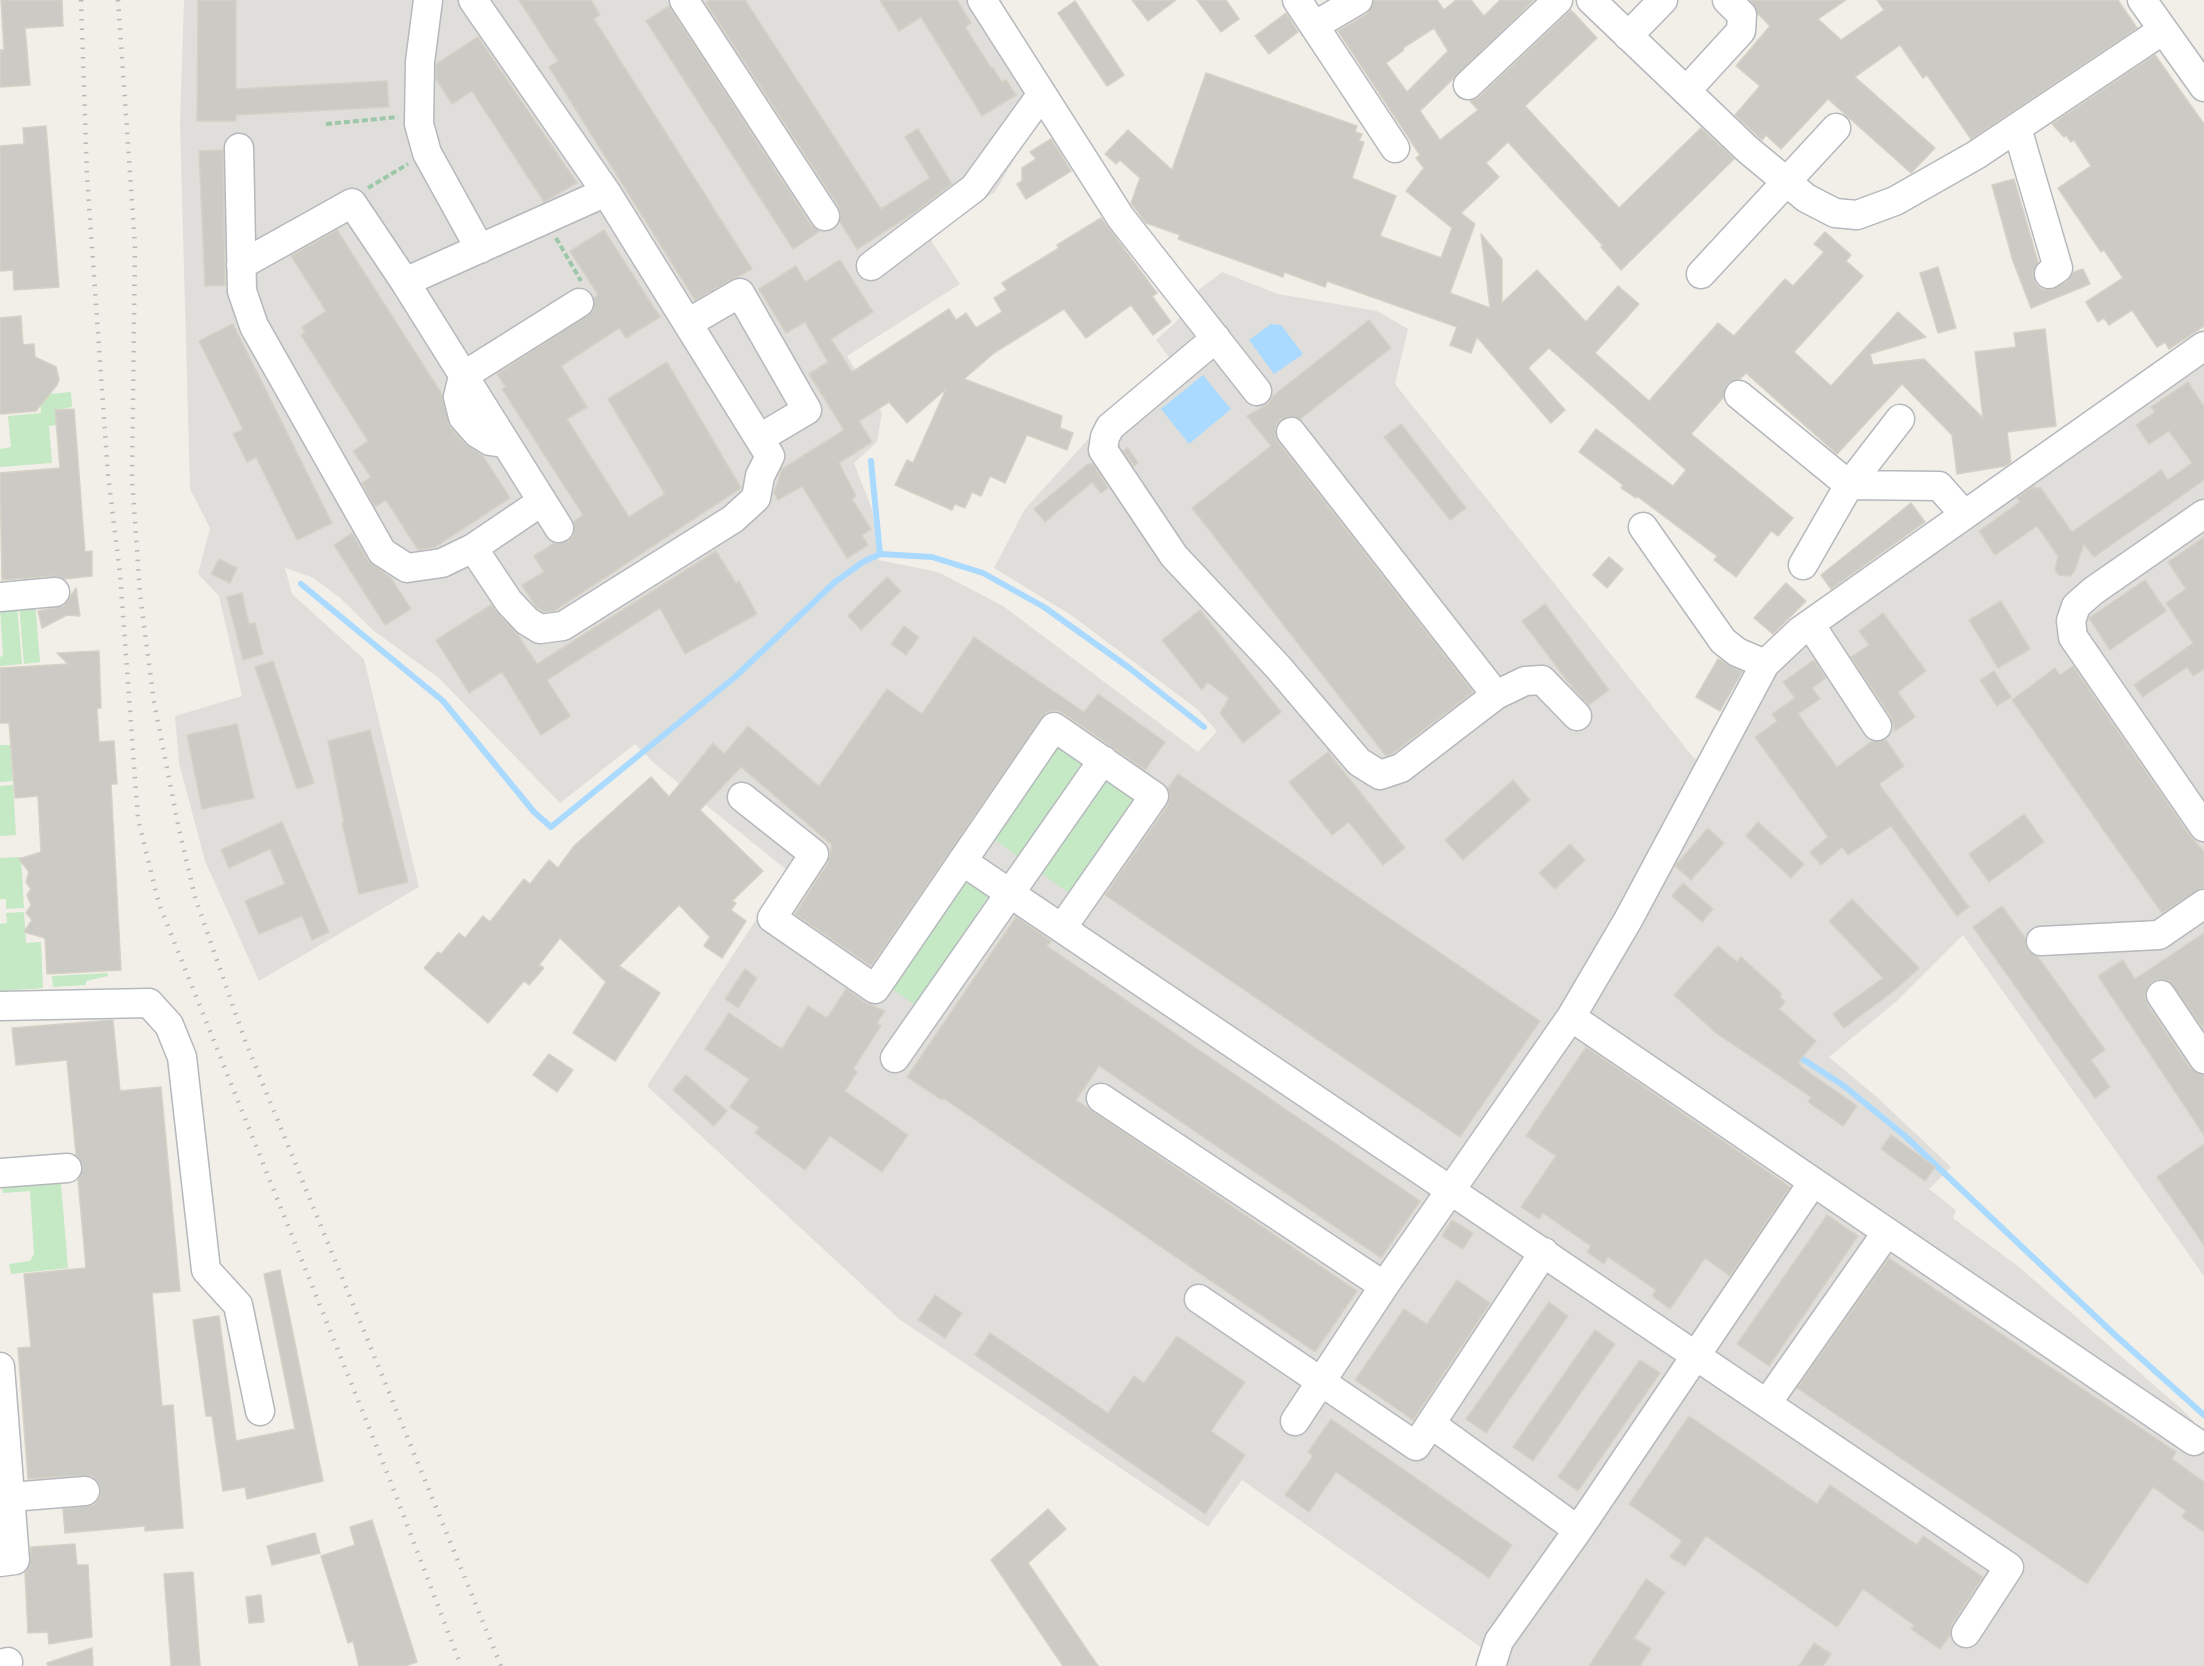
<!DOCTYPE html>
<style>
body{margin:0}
canvas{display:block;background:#f1efe8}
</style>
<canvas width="2204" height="1666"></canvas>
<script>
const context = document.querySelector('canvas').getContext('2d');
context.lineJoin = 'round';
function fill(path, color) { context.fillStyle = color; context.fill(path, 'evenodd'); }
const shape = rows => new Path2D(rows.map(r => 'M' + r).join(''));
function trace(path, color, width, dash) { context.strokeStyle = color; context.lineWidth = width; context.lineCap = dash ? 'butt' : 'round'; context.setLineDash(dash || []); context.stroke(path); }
const industrial = shape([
 [184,0,970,0,1042,112,995,192,931,234,932,242,960,284,847,356,882,413,877,442,854,463,872,509,879,560,938,572,1003,606,1198,752,1217,731,1197,709,1071,615,994,568,1025,509,1100,426,1174,364,1156,340,1180,318,1175,308,1222,272,1278,294,1377,311,1408,329,1395,384,1693,757,1720,772,1768,681,1794,648,2204,359,2204,1276,1963,935,1898,1000,1829,1057,1879,1099,1951,1167,1929,1189,1956,1210,1953,1218,2019,1267,2186,1413,2204,1433,2204,1666,1491,1666,1482,1648,1242,1480,1208,1527,899,1319,647,1086,788,871,655,764,635,744,560,803,439,678,374,631,339,597,312,577,285,568,292,594,364,659,419,887,259,981,205,861,179,763,175,716,242,696,219,596,198,574,210,528,190,489,180,123]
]);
const green = shape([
 [71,392,72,407,61,409,62,424,49,426,52,463,0,467,0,449,11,447,8,416,41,413,40,395],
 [35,602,40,662,24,664,19,604],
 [17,606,22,664,0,666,0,657,3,656,0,608],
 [1056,743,1091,766,1022,860,993,838],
 [0,745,10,745,13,781,0,782],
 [1100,775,1134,799,1072,890,1068,892,1039,872],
 [13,785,16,835,0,836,0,786],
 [21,857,24,908,6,909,6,899,0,899,0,858],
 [958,882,978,886,990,894,915,1005,888,986],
 [24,912,26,943,41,942,43,988,0,991,0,924,7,923,6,913],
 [107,973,108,976,86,981,86,985,53,987,52,976],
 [54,1177,61,1184,68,1268,11,1274,9,1264,30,1261,34,1254,30,1191,3,1193,2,1185]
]);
const water = shape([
 [1271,324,1281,325,1303,354,1274,374,1249,340],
 [1203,375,1231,409,1189,444,1161,409]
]);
const stream = shape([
 [871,461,880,554],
 [301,584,443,701,534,812,551,827,735,677,835,582,863,562,880,554,932,557,983,573,1044,607,1128,667,1204,727],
 [1798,1056,1844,1086,1905,1136,2115,1335,2204,1415]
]);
const building = shape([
 [1,0,62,0,63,26,25,28,30,85,0,87,0,50,4,50,1,0],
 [198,0,236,0,236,89,387,81,389,107,236,115,236,121,197,121,198,0],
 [519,0,591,0,600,15,594,19,752,269,695,300,549,67,558,61,519,0],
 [710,0,745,0,881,209,930,178,905,137,918,129,952,184,911,215,857,249,840,222,839,207,706,3,710,0],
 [880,0,957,0,971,23,965,27,991,68,992,67,1002,82,1006,80,1016,95,982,116,921,17,899,31,880,0],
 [1132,0,1176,0,1148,21,1132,0],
 [1197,0,1226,0,1239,19,1221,32,1197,0],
 [1374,0,1437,0,1444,10,1456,0,1471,0,1484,16,1500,0,1534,0,1420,111,1440,140,1478,110,1470,101,1479,97,1571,10,1597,38,1525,106,1619,208,1701,128,1734,159,1621,270,1601,247,1603,246,1508,142,1486,163,1499,177,1461,213,1475,224,1450,293,1490,308,1481,234,1502,259,1502,303,1537,270,1586,322,1618,286,1639,304,1595,353,1649,401,1718,323,1734,336,1785,279,1793,286,1824,252,1814,244,1825,232,1851,255,1846,261,1863,276,1794,352,1831,386,1898,312,1926,337,1870,354,1873,365,1924,359,1983,418,1975,352,2016,347,2014,333,2045,329,2056,426,2007,432,2011,462,2005,466,1957,474,1952,435,1902,384,1837,454,1746,373,1740,379,1727,384,1723,398,1691,434,1793,518,1778,536,1771,531,1736,577,1714,560,1717,556,1637,496,1636,498,1621,488,1623,485,1579,452,1596,429,1673,486,1686,470,1549,348,1528,368,1565,410,1551,423,1477,337,1471,353,1450,345,1457,327,1327,281,1325,287,1284,272,1283,277,1178,239,1180,235,1146,223,1131,203,1140,178,1120,160,1116,164,1105,154,1128,130,1172,170,1206,73,1357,126,1355,132,1362,134,1359,141,1364,142,1352,178,1396,196,1380,236,1441,258,1452,228,1406,191,1424,168,1416,158,1420,155,1338,31,1367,14,1374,0],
 [1434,28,1448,51,1407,92,1386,63,1404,50,1403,48,1434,28],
 [1750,0,1846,0,1818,19,1841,40,1884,10,1877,0,2118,0,2137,28,1971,139,1927,75,1923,78,1900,45,1855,77,1935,148,1911,173,1828,99,1781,149,1766,135,1762,140,1735,115,1760,86,1736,66,1770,26,1758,14,1750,0],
 [1075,1,1124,75,1107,86,1058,13,1075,1],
 [669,6,811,225,820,231,793,249,646,21,669,6],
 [1286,13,1298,32,1269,54,1255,36,1286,13],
 [478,37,577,183,544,202,472,91,452,104,436,79,436,64,478,37],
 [2155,55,2204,124,2204,326,2169,349,2165,342,2157,347,2132,310,2109,325,2104,318,2098,322,2086,302,2123,278,2104,250,2101,252,2058,188,2091,166,2074,140,2071,142,2066,135,2064,137,2052,124,2155,55],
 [46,126,59,287,14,290,13,270,0,271,0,146,24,144,23,128,46,126],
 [1051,139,1071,171,1026,199,1017,184,1022,181,1022,168,1036,159,1030,152,1051,139],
 [223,150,225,285,205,286,199,151,223,150],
 [2014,179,2038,262,2033,274,2036,284,2042,289,2051,290,2067,282,2074,272,2083,269,2090,284,2031,308,2013,261,1992,185,2014,179],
 [1101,218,1157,293,1152,296,1171,322,1153,335,1131,305,1086,338,1064,309,994,353,964,379,1062,416,1060,428,1073,433,1067,450,1027,435,1005,483,990,476,981,496,972,492,965,508,955,504,952,510,895,485,907,460,913,463,946,389,907,423,889,402,859,421,872,442,839,463,856,496,852,499,871,529,862,535,868,545,847,558,802,486,778,500,774,493,782,469,844,430,809,374,828,362,805,322,786,333,759,289,796,266,805,282,840,260,873,312,831,339,852,372,949,309,956,320,966,313,976,328,1002,312,994,298,1007,290,1002,283,1059,248,1057,245,1101,218],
 [337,230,442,394,450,427,465,444,483,456,510,498,435,547,418,550,386,500,375,507,362,483,371,477,353,451,368,441,301,335,305,332,302,327,326,311,291,256,337,230],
 [604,230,660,317,626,338,619,328,561,366,587,407,567,419,629,517,665,494,608,399,667,362,741,488,554,611,544,612,536,607,522,585,544,572,534,556,554,543,568,542,574,535,574,521,583,515,502,389,506,387,497,374,593,311,594,298,598,295,570,251,604,230],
 [1938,267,1956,328,1938,333,1920,273,1938,267],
 [21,316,23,345,34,344,35,357,56,367,59,379,57,385,36,411,0,414,0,318,21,316],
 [1369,320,1391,348,1300,419,1289,416,1281,419,1276,425,1275,434,1278,442,1473,692,1393,753,1386,756,1192,508,1271,446,1247,416,1268,404,1273,396,1369,320],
 [233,324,332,523,297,540,256,457,247,462,233,434,243,429,199,341,233,324],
 [2188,382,2204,407,2204,480,2094,557,2084,544,2074,572,2070,576,2059,575,2055,570,2058,556,2037,526,1995,555,1979,531,2020,502,2017,498,2034,486,2037,489,2040,487,2072,532,2161,470,2168,480,2192,463,2169,431,2149,444,2136,425,2155,412,2151,407,2188,382],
 [74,409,85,552,92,551,92,576,64,579,54,576,2,580,0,473,60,468,55,410,74,409],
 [1401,424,1466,508,1450,520,1384,437,1401,424],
 [1128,448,1138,463,1134,466,1123,451,1128,448],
 [1088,464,1093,464,1108,488,1101,493,1092,482,1045,522,1034,509,1088,464],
 [1911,503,1925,522,1831,589,1821,575,1911,503],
 [352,533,368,561,391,578,411,609,385,625,334,545,352,533],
 [2204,537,2204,669,2193,676,2187,667,2143,697,2134,685,2193,643,2166,603,2186,589,2168,562,2204,537],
 [716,551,736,583,739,581,757,614,685,654,660,608,547,680,570,716,541,735,502,672,469,693,436,640,491,605,518,635,537,664,716,551],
 [1609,557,1623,569,1607,588,1593,575,1609,557],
 [219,559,237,568,230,583,211,574,219,559],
 [887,577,901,591,861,630,848,616,887,577],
 [2145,580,2166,611,2110,650,2089,618,2145,580],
 [1786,583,1806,601,1773,634,1754,618,1786,583],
 [76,588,80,616,67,615,42,628,38,611,64,606,76,588],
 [242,593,249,624,255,623,263,654,243,660,227,597,242,593],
 [2001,601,2030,649,1998,668,1969,620,2001,601],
 [1545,604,1609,690,1589,705,1572,687,1522,621,1545,604],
 [1200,610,1281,712,1243,743,1220,713,1229,698,1207,682,1202,690,1162,640,1200,610],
 [1883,613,1926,671,1898,692,1915,717,1895,731,1891,717,1851,657,1869,645,1859,631,1883,613],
 [904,626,919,637,906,655,891,644,904,626],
 [974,637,1084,712,1098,694,1165,742,1145,770,1063,713,1055,710,1046,712,871,966,795,914,828,863,832,845,741,767,700,810,763,871,732,901,736,903,731,910,746,921,722,958,704,946,710,937,679,905,619,966,660,993,615,1061,573,1033,606,982,560,938,539,965,544,968,529,985,524,981,488,1023,424,968,438,952,441,954,459,933,465,938,483,916,490,922,524,879,530,884,549,860,558,868,574,846,651,777,669,797,713,743,724,754,748,726,819,786,887,689,922,714,974,637],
 [99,651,101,708,97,708,99,742,114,741,117,784,111,784,121,970,47,974,45,938,24,932,32,920,26,913,31,905,27,895,31,889,26,882,29,872,19,859,41,852,38,796,15,798,9,723,0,723,0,668,68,664,57,653,99,651],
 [1718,659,1742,672,1720,711,1696,697,1718,659],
 [1814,660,1826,678,1812,688,1820,699,1798,714,1837,767,1872,741,1886,740,1904,766,1879,784,1969,907,1957,916,1891,826,1848,855,1842,847,1821,865,1810,852,1828,837,1755,737,1777,721,1772,714,1795,698,1783,682,1814,660],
 [273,661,314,783,297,789,255,667,273,661],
 [2073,666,2190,836,2204,851,2204,887,2162,913,2012,700,2055,668,2060,675,2073,666],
 [1994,671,2011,697,1997,706,1980,680,1994,671],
 [237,724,254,798,202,809,187,735,237,724],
 [370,730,408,882,359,894,342,823,344,823,328,741,370,730],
 [1328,752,1405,848,1383,865,1349,822,1332,835,1289,782,1328,752],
 [1178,774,1540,1021,1460,1137,1105,895,1168,805,1170,797,1168,788,1178,774],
 [1513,780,1530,800,1463,860,1445,840,1513,780],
 [2024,814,2044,842,1989,882,1969,854,2024,814],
 [282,822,329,932,312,940,302,916,259,934,245,901,285,884,270,849,229,868,221,850,282,822],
 [1758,822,1804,864,1791,878,1746,836,1758,822],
 [1708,828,1724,843,1691,880,1675,866,1708,828],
 [1570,844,1585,860,1555,889,1539,873,1570,844],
 [1683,883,1713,909,1702,922,1672,896,1683,883],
 [1852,899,1919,968,1895,990,1844,1028,1833,1014,1883,978,1829,921,1852,899],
 [2002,906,2025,938,2028,950,2038,957,2105,1050,2091,1060,2110,1087,2095,1098,1973,927,2002,906],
 [1016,917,1051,941,1047,946,1420,1201,1381,1258,1099,1066,1076,1100,1357,1291,1315,1352,943,1098,942,1100,907,1077,1016,917],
 [2204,933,2204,1029,2169,981,2160,979,2152,981,2147,987,2145,996,2147,1004,2190,1068,2204,1075,2204,1135,2098,976,2123,960,2135,979,2204,933],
 [1718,946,1737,962,1741,957,1782,994,1780,997,1785,1002,1779,1009,1816,1041,1798,1062,1801,1064,1800,1066,1857,1106,1843,1126,1808,1102,1811,1097,1716,1033,1674,995,1718,946],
 [745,969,757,978,738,1008,725,999,745,969],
 [846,989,866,1003,885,1011,877,1023,881,1026,853,1069,857,1072,845,1091,908,1135,882,1172,830,1136,805,1170,755,1133,759,1127,730,1107,749,1079,705,1049,729,1013,782,1049,808,1006,827,1018,846,989],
 [113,1020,120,1091,161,1087,180,1291,152,1293,162,1406,173,1405,183,1528,145,1531,145,1526,65,1533,63,1509,94,1505,100,1498,101,1489,93,1476,84,1475,28,1479,18,1348,31,1347,24,1274,86,1268,78,1180,83,1166,76,1154,67,1060,16,1065,12,1028,113,1020],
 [1586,1047,1790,1187,1730,1276,1705,1258,1670,1309,1652,1296,1656,1290,1608,1257,1604,1264,1587,1252,1591,1246,1543,1213,1539,1219,1521,1207,1556,1156,1526,1136,1586,1047],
 [549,1054,573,1070,557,1092,533,1075,549,1054],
 [686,1075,727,1111,714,1126,673,1090,686,1075],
 [1891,1135,1935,1167,1925,1181,1881,1149,1891,1135],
 [2204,1144,2204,1245,2157,1177,2204,1144],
 [1827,1215,1858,1236,1769,1366,1737,1344,1827,1215],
 [1452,1220,1473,1233,1463,1249,1442,1236,1452,1220],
 [1889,1258,2176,1452,2172,1459,2204,1482,2204,1532,2182,1517,2186,1511,2153,1487,2087,1584,1797,1388,1889,1258],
 [280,1270,323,1481,247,1499,245,1487,223,1491,212,1416,206,1416,193,1320,219,1316,236,1441,295,1429,264,1274,280,1270],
 [1457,1280,1490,1303,1413,1420,1355,1380,1404,1309,1427,1324,1457,1280],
 [935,1295,962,1313,945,1338,918,1320,935,1295],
 [1549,1302,1568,1316,1486,1433,1466,1419,1549,1302],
 [1595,1330,1615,1344,1533,1461,1513,1447,1595,1330],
 [990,1333,1108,1413,1134,1376,1144,1383,1177,1336,1245,1382,1211,1431,1245,1455,1205,1514,975,1355,990,1333],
 [1640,1360,1660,1373,1578,1491,1558,1477,1640,1360],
 [1689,1416,1817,1504,1830,1485,1917,1545,1923,1536,1983,1577,1952,1624,1950,1635,1940,1649,1911,1629,1914,1625,1863,1589,1837,1627,1706,1536,1685,1566,1670,1557,1682,1541,1629,1504,1689,1416],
 [1331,1419,1512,1545,1489,1578,1336,1472,1309,1512,1285,1495,1313,1456,1308,1452,1331,1419],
 [1048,1509,1066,1529,1028,1563,1098,1666,1063,1666,991,1560,1048,1509],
 [372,1520,417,1662,405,1666,359,1666,353,1641,348,1643,321,1556,355,1545,350,1527,372,1520],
 [315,1533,320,1553,272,1565,267,1546,315,1533],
 [75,1544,77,1565,88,1565,92,1637,49,1644,48,1632,28,1633,25,1573,30,1566,31,1547,75,1544],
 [193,1572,200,1666,171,1666,164,1574,193,1572],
 [1646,1579,1665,1592,1634,1638,1651,1649,1640,1666,1589,1666,1646,1579],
 [261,1595,264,1622,249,1623,246,1597,261,1595],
 [1814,1643,1831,1654,1823,1666,1799,1666,1814,1643],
 [92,1648,93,1666,48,1666,47,1663,92,1648]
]);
const path = shape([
 [326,124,398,117],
 [368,188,408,164],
 [556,238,581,281]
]);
const minor = shape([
 [428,0,420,62,419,124,427,153,480,249],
 [684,0,825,216],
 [982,0,1121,218,1257,391],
 [1297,0,1395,148],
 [1591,0,1747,149,1806,198,1835,213,1857,215,1895,201,1976,155,2163,30],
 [2142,0,2204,87],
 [1314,26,1358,0],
 [1628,36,1663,0],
 [1468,85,1558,0],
 [1686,91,1741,31,1742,15,1727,0],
 [2017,128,2058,268,2049,274],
 [239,148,242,291,254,326,382,552,407,568,442,563,473,548,509,602,527,621,540,629,563,626,733,519,756,498,760,476,770,456,606,192,473,0],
 [241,265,352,203,405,282,559,528],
 [871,266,974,188,1042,94],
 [1701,274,1836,128],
 [405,282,606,192],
 [688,323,740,293,807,410,760,438],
 [1216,338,1110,427,1105,437,1103,450,1174,556,1278,667,1359,762,1380,775,1401,768,1496,695,1525,681,1542,680,1577,716],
 [1739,395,1849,485,1939,486,1964,514],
 [1291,432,1496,695],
 [503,443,490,441,477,433,463,417,458,397,463,376,579,303],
 [2204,514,2093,591,2076,606,2071,621,2073,637,2204,827],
 [1643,527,1723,641,1737,652,1765,664],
 [473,548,541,502],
 [1803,565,1849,485,1900,419],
 [0,597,55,592],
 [1810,624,1877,726],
 [742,797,814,854,772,918,875,989,1054,727,1154,796,1062,928],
 [962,861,2009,1567,1966,1633],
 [2041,941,2159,935,2204,904],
 [2161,995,2204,1059],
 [0,1006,149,1003,169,1025,182,1057,206,1270,238,1305,260,1411],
 [1571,1017,2194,1441],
 [895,1058,1103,760],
 [1101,1098,1384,1286],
 [0,1173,67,1168],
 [1199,1299,1416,1446,1544,1252],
 [0,1367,15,1560,0,1562],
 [1767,1403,1887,1232],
 [1295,1421,1384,1286,1571,1017,1628,920,1765,664,1800,631,2204,346],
 [1431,1424,1578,1530],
 [11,1497,85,1491],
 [0,1664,8,1662],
 [1491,1666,1499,1641,1578,1530,1813,1182]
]);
const rail = shape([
 [81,0,87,176,108,475,120,574,138,819,159,904,388,1475,461,1666],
 [118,0,135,245,132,478,140,594,154,702,179,829,195,897,244,1038,501,1666]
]);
fill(industrial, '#e0deda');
fill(green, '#c5e8c5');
fill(water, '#aadaff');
trace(stream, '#aadaff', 6);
fill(building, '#cccac5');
trace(building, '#d6d1c6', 1.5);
trace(minor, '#b5b8bc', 31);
trace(path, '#9cc7a9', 4, [6, 3]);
trace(minor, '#fff', 28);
trace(rail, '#b6b7b8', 4.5, [1.5, 8]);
</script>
